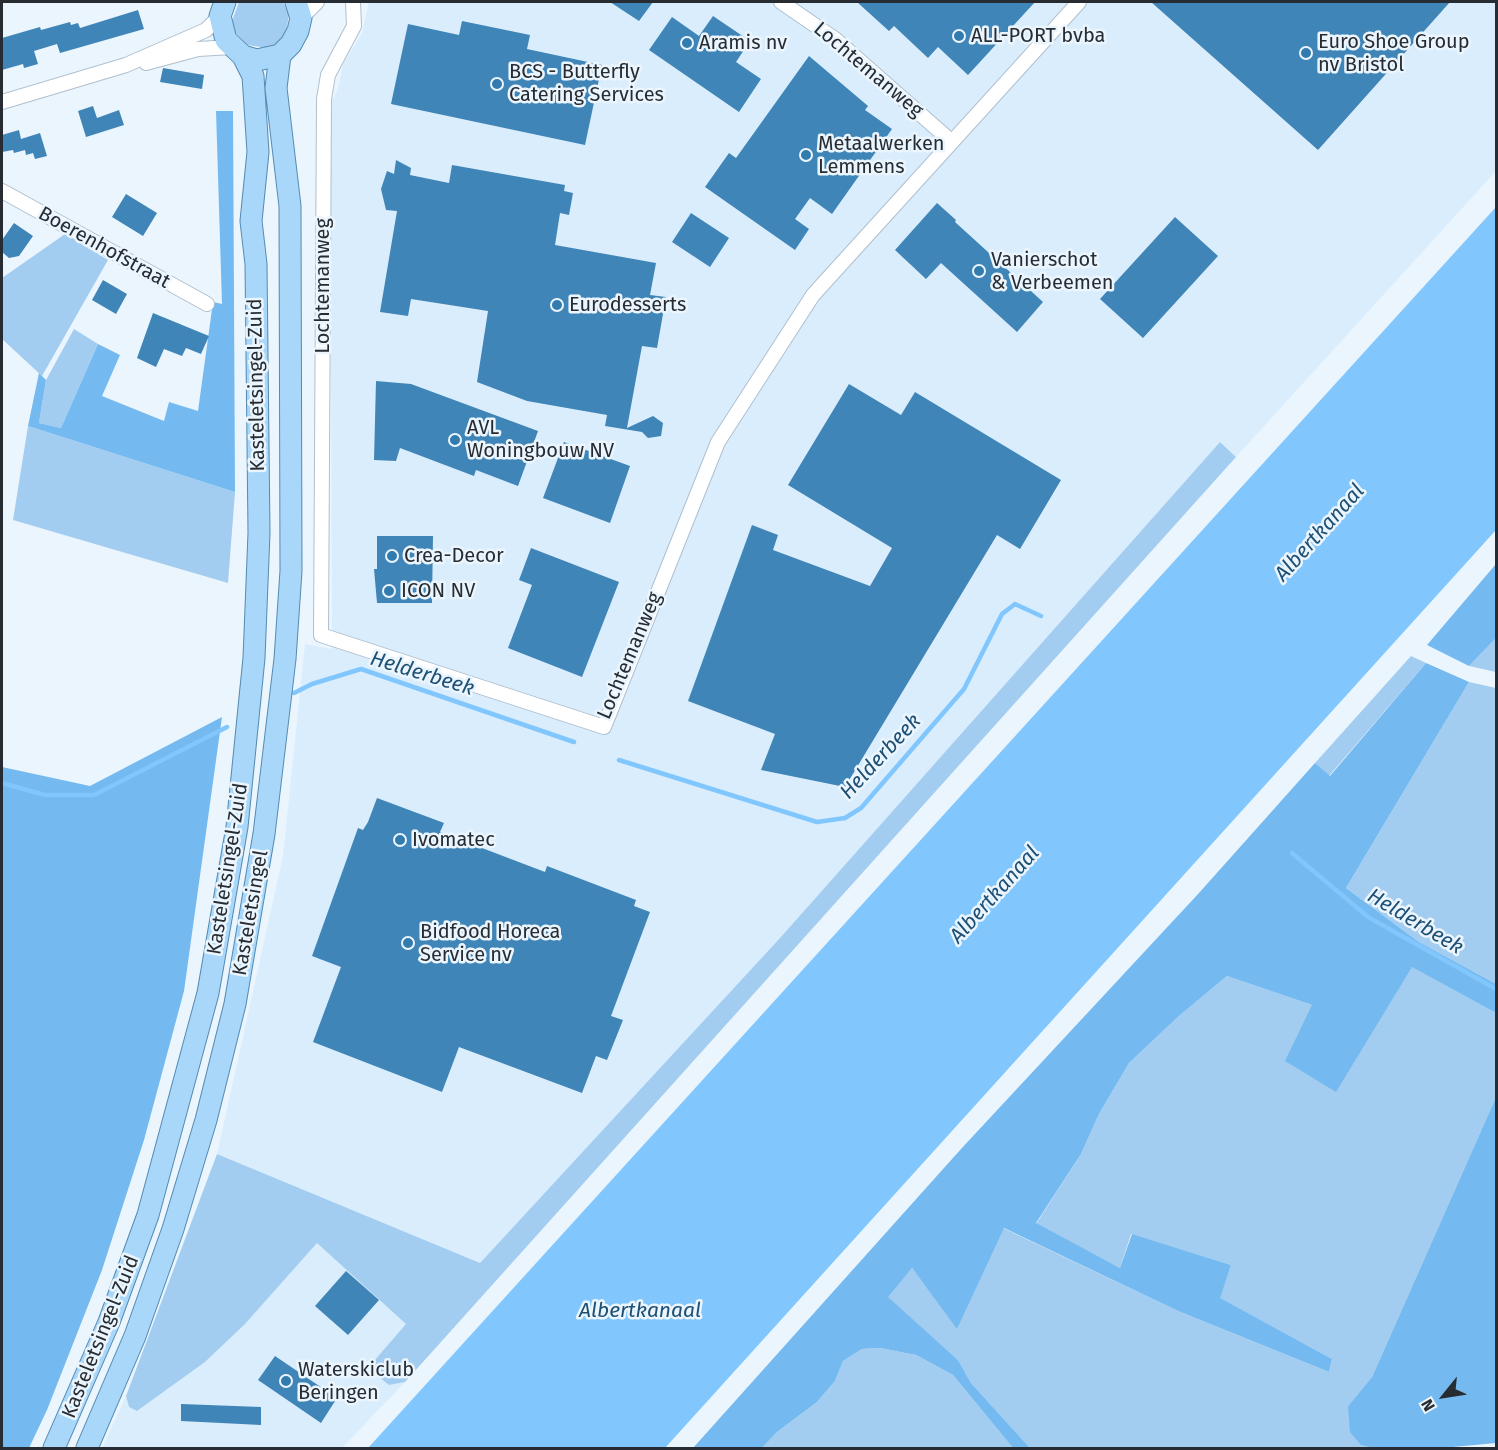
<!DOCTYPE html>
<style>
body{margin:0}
#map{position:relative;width:1498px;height:1450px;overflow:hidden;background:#ebf5fe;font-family:"Fira Sans",sans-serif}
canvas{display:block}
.frame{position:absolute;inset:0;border:3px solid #262c32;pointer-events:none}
.north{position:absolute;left:1414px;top:1366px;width:60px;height:60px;-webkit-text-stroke:4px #ebf5fe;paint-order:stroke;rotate:240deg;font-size:16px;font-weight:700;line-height:24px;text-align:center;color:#262c32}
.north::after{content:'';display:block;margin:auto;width:21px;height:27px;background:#262c32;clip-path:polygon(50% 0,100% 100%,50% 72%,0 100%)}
</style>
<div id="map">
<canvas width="1498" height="1450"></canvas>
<div class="frame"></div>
<div class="north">N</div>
</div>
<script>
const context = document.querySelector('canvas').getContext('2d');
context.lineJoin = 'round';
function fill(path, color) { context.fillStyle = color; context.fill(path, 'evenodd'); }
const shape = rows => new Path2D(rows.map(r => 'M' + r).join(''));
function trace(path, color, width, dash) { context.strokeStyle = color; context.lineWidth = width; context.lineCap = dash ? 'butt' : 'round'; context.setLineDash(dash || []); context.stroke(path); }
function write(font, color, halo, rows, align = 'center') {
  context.font = font + ' "Fira Sans",sans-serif'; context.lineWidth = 5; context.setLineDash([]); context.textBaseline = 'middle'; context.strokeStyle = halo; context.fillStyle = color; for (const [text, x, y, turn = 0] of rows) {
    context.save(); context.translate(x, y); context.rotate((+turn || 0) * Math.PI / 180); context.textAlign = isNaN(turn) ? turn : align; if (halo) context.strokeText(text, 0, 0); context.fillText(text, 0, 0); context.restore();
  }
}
const built = shape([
 [369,2,1496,2,1496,171,1236,457,1220,442,780,938,480,1263,217,1154,283,856,305,644,332,649,330,104,338,89,343,65,362,33],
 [317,1242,407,1324,389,1385,405,1382,342,1448,102,1448,126,1396,129,1407,137,1411,205,1362,245,1324]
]);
const green = shape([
 [239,2,283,2,289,14,286,34,279,42,268,48,247,45,235,32,232,21],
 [65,234,108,260,42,376,2,339,2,278],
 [74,329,98,344,61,428,39,423,46,380],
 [28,426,235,492,228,583,13,520],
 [1220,442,1236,457,405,1382,389,1385,368,1368,406,1324,317,1243,245,1324,205,1362,137,1411,129,1407,126,1396,217,1154,480,1263,780,938],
 [1496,638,1496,672,1469,666],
 [1411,656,1426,663,1329,776,1315,763],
 [1469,682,1496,688,1496,984,1419,942,1346,888],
 [1413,967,1496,1013,1496,1097,1372,1377,1348,1406,1361,1445,1373,1448,1030,1448,971,1383,958,1360,887,1297,912,1268,957,1328,1003,1228,1178,1311,1329,1372,1332,1359,1219,1298,1231,1265,1131,1234,1120,1268,1036,1224,1081,1154,1099,1114,1129,1063,1179,1016,1227,976,1312,1005],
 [880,1348,916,1355,953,1375,1013,1448,762,1448,777,1432,817,1402,835,1381,843,1361,862,1349]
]);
const forest = shape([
 [216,111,233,111,235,492,28,426,39,373,46,380,39,423,61,428,98,344,120,355,102,396,164,421,169,402,198,411,213,302,222,304],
 [1496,564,1496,638,1469,666,1427,645],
 [1426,663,1469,682,1346,888,1419,942,1496,984,1496,1013,1412,967,1336,1092,1285,1061,1312,1005,1227,976,1179,1016,1129,1063,1099,1114,1081,1154,1036,1223,1120,1268,1132,1234,1231,1265,1220,1298,1332,1359,1329,1372,1178,1311,1004,1228,957,1329,912,1268,888,1297,958,1360,971,1383,1030,1448,1013,1448,953,1375,916,1355,880,1348,862,1349,843,1361,835,1381,817,1402,777,1432,762,1448,693,1448,961,1149,1199,893,1315,763,1330,776],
 [222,717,184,991,144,1140,102,1270,47,1410,29,1448,2,1448,2,767,90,786],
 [1496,1097,1496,1443,1442,1448,1373,1448,1361,1445,1350,1432,1348,1406,1372,1377]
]);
const water = shape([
 [1496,207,1496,530,665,1448,368,1448]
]);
const stream = shape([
 [294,693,312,684,361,669,574,742],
 [619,760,817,822,845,818,861,808,964,689,1002,614,1015,604,1041,616],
 [2,783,45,795,94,795,227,727],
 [1292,853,1368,917,1496,989]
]);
const building = shape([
 [610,2,653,2,639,21],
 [857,2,1035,2,968,75,938,47,928,58,894,26,889,31],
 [1151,2,1450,2,1318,150],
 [138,10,144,29,60,53,57,44,34,51,38,64,24,68,23,64,2,70,2,38,40,27,41,30,70,22,71,25,78,23,80,28],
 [713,16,750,41,736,62,761,79,739,112,649,50,672,17,699,36],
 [462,21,530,35,527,49,602,65,585,145,391,104,408,24,459,35],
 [809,56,868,106,865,110,892,129,832,214,810,198,795,219,809,229,795,250,705,187,729,153,736,158],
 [163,68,204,75,202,89,160,82],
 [93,106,97,118,119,110,124,125,86,137,78,111],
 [19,130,21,139,40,133,47,156,35,159,33,153,26,155,25,150,14,153,13,150,2,152,2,135],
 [396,160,411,168,410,175,449,183,452,165,565,185,564,191,573,193,569,215,560,213,555,245,656,263,650,295,666,297,657,348,642,346,627,428,653,416,663,423,661,436,648,438,642,432,605,426,607,415,527,401,477,382,488,311,411,299,408,316,380,312,397,211,386,210,381,189,387,171,394,174],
 [126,194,157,213,143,236,112,217],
 [937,203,956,220,955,222,1043,302,1017,332,941,263,926,279,895,250],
 [691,213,729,238,710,267,672,242],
 [1175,217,1218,256,1143,338,1100,299],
 [14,223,33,236,19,256,9,258,2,252,2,240],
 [103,280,127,294,116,314,92,300],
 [153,313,209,336,201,354,186,348,182,356,164,349,156,367,137,358],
 [376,381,411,384,538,431,518,486,476,470,474,476,400,448,396,461,374,460],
 [849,384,901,415,915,392,1061,480,1020,549,997,535,845,787,761,770,775,734,688,701,752,525,778,535,773,550,870,586,892,548,788,485],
 [564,442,630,466,610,523,543,498],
 [377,536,433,536,432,603,377,603,374,569,377,569],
 [531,548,619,582,582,677,508,648,532,585,519,580],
 [377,798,444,823,440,832,545,872,547,866,636,900,634,906,650,912,611,1016,623,1020,607,1060,596,1056,582,1093,459,1047,442,1092,313,1042,341,967,312,956,358,828,363,830,368,822],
 [346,1271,379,1300,348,1335,315,1306],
 [275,1356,337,1398,321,1423,258,1380],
 [181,1404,261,1407,261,1425,181,1421]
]);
const street = shape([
 [353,2,354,26,328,75,324,99,321,635,604,727,718,442,813,295,1079,2],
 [781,2,835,39,952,142],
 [301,18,317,2],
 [146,63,198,49,232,47],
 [2,102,126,65,206,30,220,16],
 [2,191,207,304]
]);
const primary = shape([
 [225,2,220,16,226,40,243,56,257,60,280,55,291,44,298,31,301,18,296,2],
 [54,1448,109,1322,148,1215,208,993,237,827,254,658,259,533,256,264,251,221,258,152,253,76,243,56],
 [87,1448,135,1336,173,1229,206,1120,235,1004,264,834,285,659,291,571,290,206,276,88,280,55]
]);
const markers = [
 [959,36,6,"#317bae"],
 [687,43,6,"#317bae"],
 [1306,53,6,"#317bae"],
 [497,84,6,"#317bae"],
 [806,155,6,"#317bae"],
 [979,271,6,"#317bae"],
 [557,305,6,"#317bae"],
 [455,440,6,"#317bae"],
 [392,556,6,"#317bae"],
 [389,591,6,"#317bae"],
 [400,840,6,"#317bae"],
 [408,943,6,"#317bae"],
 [286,1381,6,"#317bae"]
];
const poiNames = [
 ["ALL-PORT bvba",971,36],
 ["Euro Shoe Group",1318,42],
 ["nv Bristol",1318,65],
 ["Aramis nv",699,43],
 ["BCS - Butterfly",509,72],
 ["Catering Services",509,95],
 ["Metaalwerken",818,144],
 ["Lemmens",818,167],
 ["Vanierschot",991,260],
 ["& Verbeemen",991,283],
 ["Eurodesserts",569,305],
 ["AVL",467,428],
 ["Woningbouw NV",467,451],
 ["Crea-Decor",404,556],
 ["ICON NV",401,591],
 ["Ivomatec",412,840],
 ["Bidfood Horeca",420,932],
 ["Service nv",420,955],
 ["Waterskiclub",298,1370],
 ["Beringen",298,1393]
];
const streetNames = [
 ["Lochtemanweg",868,70,40],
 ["Boerenhofstraat",104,248,29],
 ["Lochtemanweg",323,286,-90],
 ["Kasteletsingel-Zuid",257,385,-91],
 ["Lochtemanweg",630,656,-67],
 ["Kasteletsingel-Zuid",228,869,-81],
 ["Kasteletsingel",251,913,-80],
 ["Kasteletsingel-Zuid",101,1337,-68]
];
const waterNames = [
 ["Albertkanaal",1320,533,-48],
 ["Helderbeek",422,674,17],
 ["Helderbeek",881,757,-47],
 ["Albertkanaal",995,895,-48],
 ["Helderbeek",1415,922,31],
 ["Albertkanaal",640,1311]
];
fill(built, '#daedfd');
fill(green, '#a3cdf0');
fill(forest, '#74b9ef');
fill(water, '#81c7fd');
trace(stream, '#81c7fd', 4.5);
fill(building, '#4085b7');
trace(street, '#afbfcd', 16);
trace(primary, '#558ab1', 23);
trace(street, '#fff', 14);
trace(primary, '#a8d7fa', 21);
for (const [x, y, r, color] of markers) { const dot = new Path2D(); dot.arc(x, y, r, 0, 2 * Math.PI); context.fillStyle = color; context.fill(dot); trace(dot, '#ebf5fe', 2); }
write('20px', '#262c32', '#ebf5fe', poiNames, 'left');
write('20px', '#262c32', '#ebf5fe', streetNames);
write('italic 21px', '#1d5074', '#ebf5fe', waterNames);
</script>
